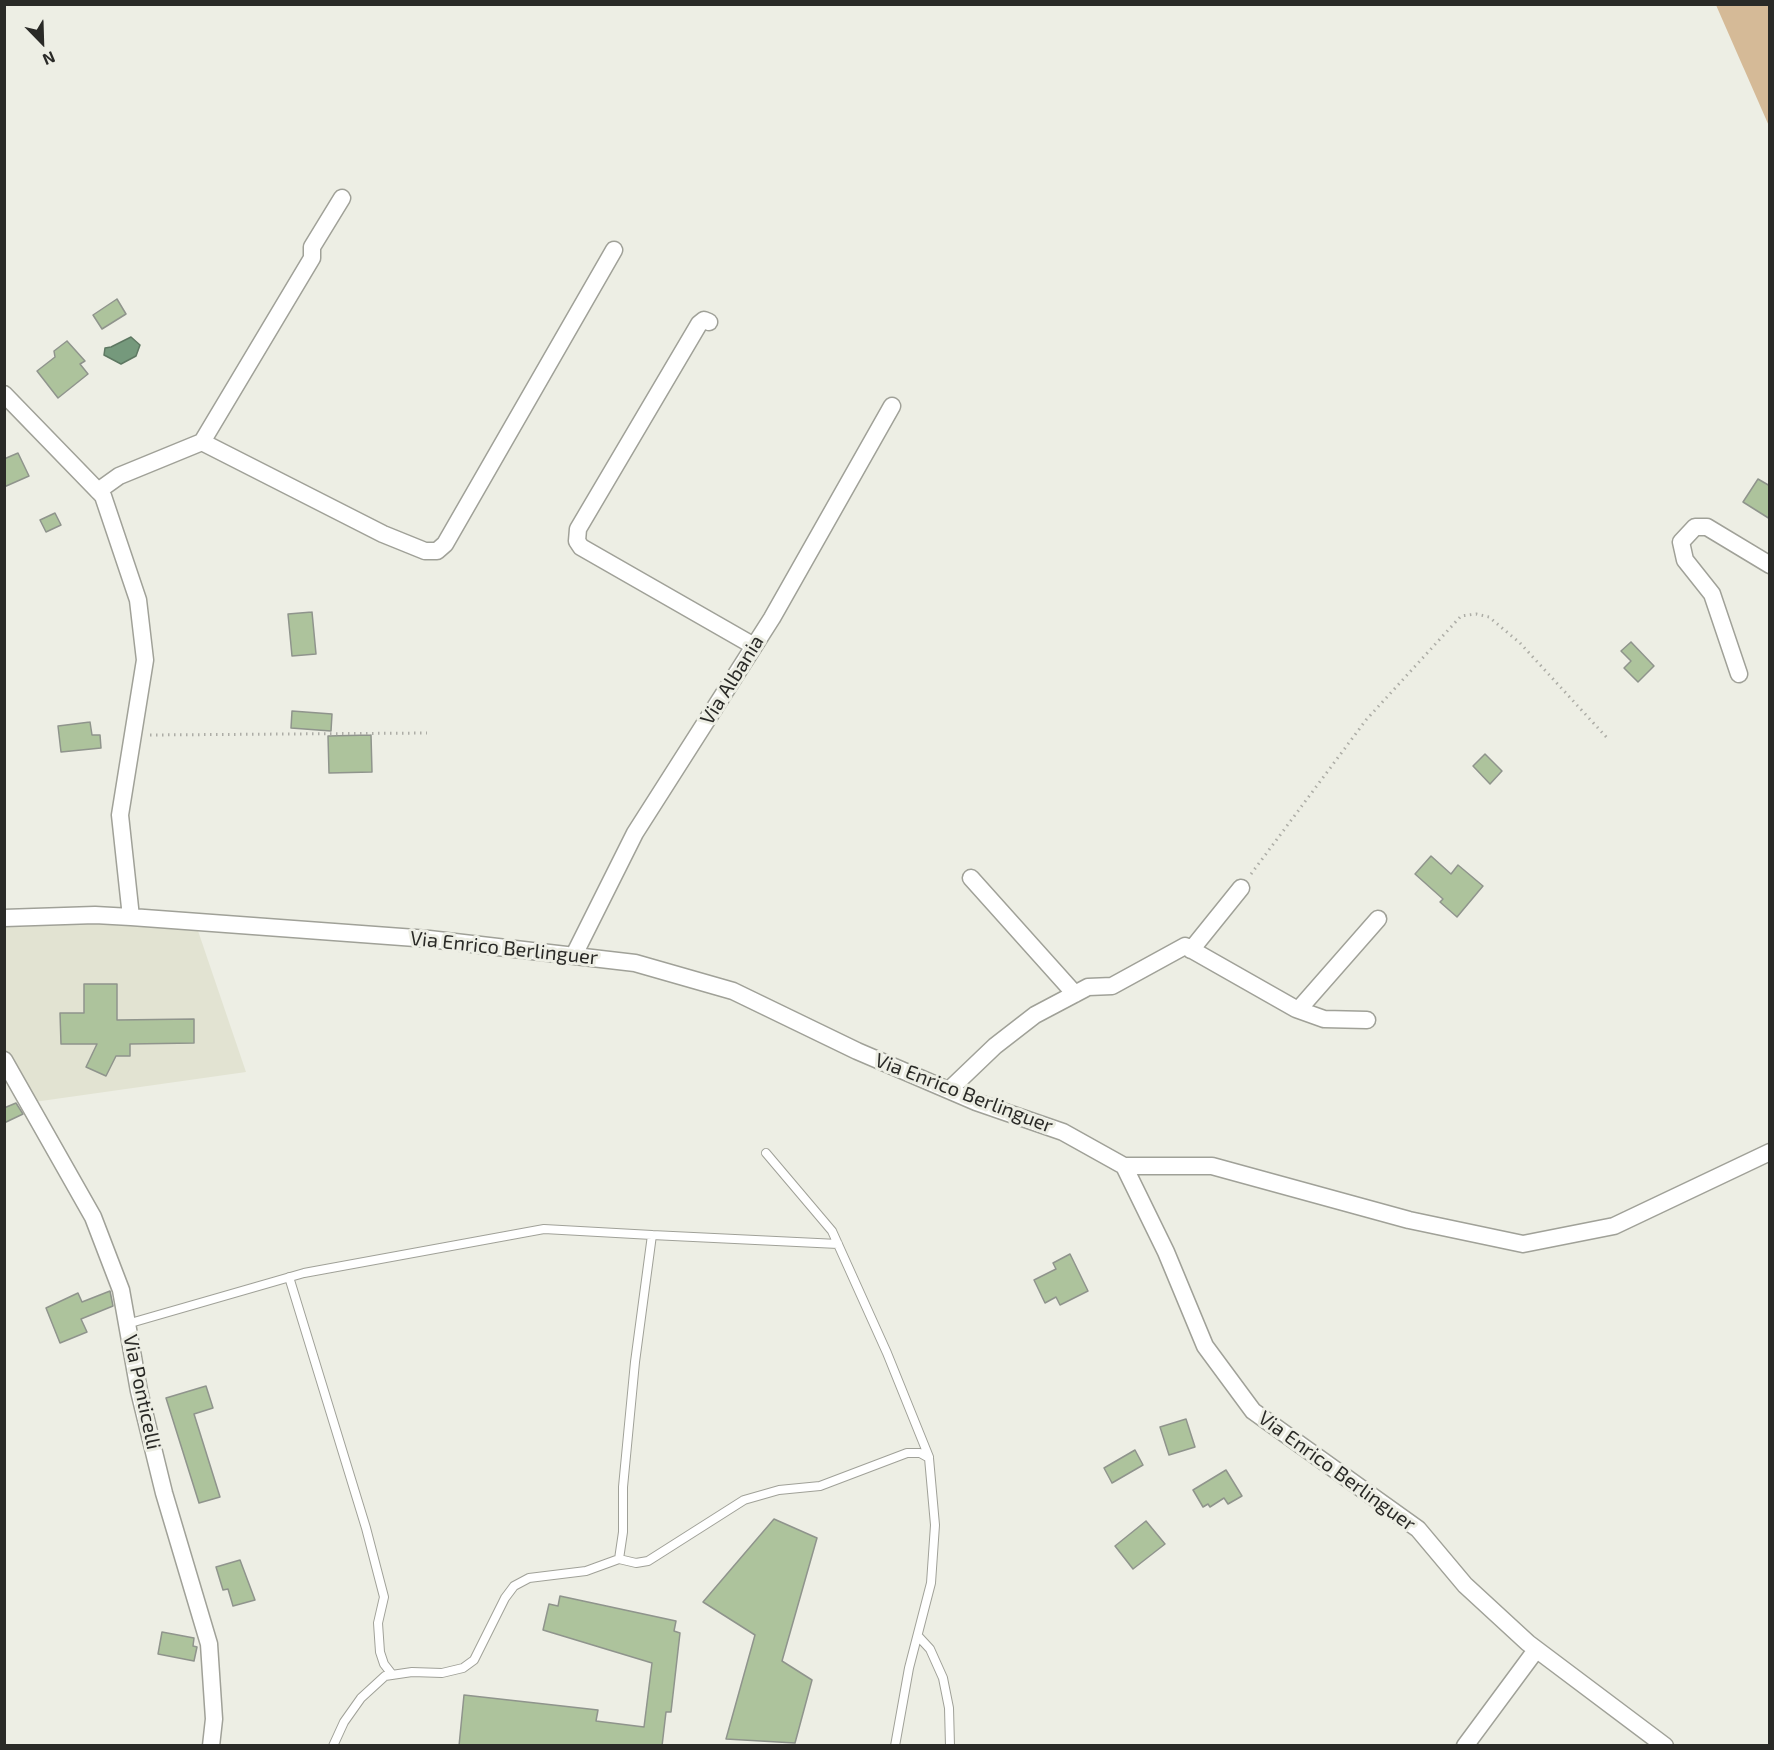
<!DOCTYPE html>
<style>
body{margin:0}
#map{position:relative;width:1774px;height:1750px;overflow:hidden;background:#edeee4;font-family:"Exo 2",sans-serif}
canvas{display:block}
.frame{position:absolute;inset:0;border:6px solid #2a2a27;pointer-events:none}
.north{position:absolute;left:12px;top:12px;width:60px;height:60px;-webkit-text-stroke:4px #edeee4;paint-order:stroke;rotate:157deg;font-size:16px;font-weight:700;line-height:24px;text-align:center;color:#2a2a27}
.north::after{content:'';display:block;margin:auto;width:21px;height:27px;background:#2a2a27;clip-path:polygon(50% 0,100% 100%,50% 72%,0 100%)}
</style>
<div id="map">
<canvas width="1774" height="1750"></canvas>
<div class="frame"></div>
<div class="north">N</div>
</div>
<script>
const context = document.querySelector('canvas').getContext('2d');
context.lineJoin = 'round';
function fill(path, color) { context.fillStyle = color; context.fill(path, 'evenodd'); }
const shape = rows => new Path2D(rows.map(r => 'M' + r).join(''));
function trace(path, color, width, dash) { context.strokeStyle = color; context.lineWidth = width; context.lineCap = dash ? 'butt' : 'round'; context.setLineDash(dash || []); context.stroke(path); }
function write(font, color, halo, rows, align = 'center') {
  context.font = font + ' "Exo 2",sans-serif'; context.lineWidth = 6; context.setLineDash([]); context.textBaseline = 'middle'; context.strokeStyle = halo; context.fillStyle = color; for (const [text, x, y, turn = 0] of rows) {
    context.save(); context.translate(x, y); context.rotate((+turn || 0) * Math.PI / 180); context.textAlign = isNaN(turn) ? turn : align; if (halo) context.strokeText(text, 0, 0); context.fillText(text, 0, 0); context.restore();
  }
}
const built = shape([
 [4,919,195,922,246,1072,27,1103,5,1060]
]);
const green = shape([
 [1716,5,1769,5,1769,126]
]);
const water = shape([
 [131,337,140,345,136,356,121,364,104,355,105,348,111,347,131,337]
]);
const building = shape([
 [117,299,126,314,102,329,93,315,117,299],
 [67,341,85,361,80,364,88,374,58,398,37,371,55,357,54,351,67,341],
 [18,453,29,476,4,487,4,459,18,453],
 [1758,479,1770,486,1770,519,1743,502,1758,479],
 [55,513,61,525,46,532,40,520,55,513],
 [312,612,316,654,292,656,288,614,312,612],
 [1631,642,1654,666,1638,682,1624,668,1631,661,1621,651,1631,642],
 [292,711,332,714,331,731,291,728,292,711],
 [90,722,92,735,100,735,101,748,61,752,58,726,90,722],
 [371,735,372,772,329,773,328,736,371,735],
 [1485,754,1502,771,1490,784,1473,766,1485,754],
 [1431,856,1451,874,1458,865,1483,886,1457,917,1440,902,1443,899,1415,874,1431,856],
 [84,984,117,984,117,1020,194,1019,194,1043,130,1044,130,1056,116,1056,106,1076,86,1067,97,1044,61,1044,60,1013,84,1013,84,984],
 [16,1103,23,1114,4,1123,4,1108,16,1103],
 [1070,1254,1088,1291,1060,1305,1056,1297,1045,1303,1034,1280,1056,1269,1053,1263,1070,1254],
 [110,1291,113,1306,81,1319,87,1332,60,1343,46,1308,78,1293,82,1302,110,1291],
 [206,1386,213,1408,194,1414,220,1497,199,1503,166,1398,206,1386],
 [1186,1419,1195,1447,1169,1455,1160,1427,1186,1419],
 [1135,1450,1143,1465,1112,1483,1104,1468,1135,1450],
 [1226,1470,1242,1496,1228,1504,1224,1498,1210,1507,1208,1504,1203,1507,1193,1490,1226,1470],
 [774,1519,817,1538,782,1661,812,1680,795,1743,726,1739,755,1635,703,1602,774,1519],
 [1146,1521,1165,1544,1133,1569,1115,1546,1146,1521],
 [240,1560,255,1600,233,1606,228,1589,223,1590,216,1567,240,1560],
 [560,1596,676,1621,674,1631,680,1633,671,1712,666,1712,662,1746,459,1746,464,1695,598,1710,596,1721,644,1727,652,1663,543,1630,549,1604,558,1606,560,1596],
 [162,1632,194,1638,193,1646,197,1647,194,1661,158,1654,162,1632]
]);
const path = shape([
 [150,735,427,733],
 [1251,874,1366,720,1461,616,1476,614,1489,617,1520,643,1609,740]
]);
const service = shape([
 [766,1153,832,1231,887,1353,929,1457],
 [652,1235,838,1244],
 [289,1277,366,1528,384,1597,378,1623,380,1652,384,1664,391,1673],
 [127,1324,304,1273,544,1229,652,1235,635,1362,623,1487,623,1532,619,1559,586,1571,529,1578,514,1586,505,1598,474,1660,463,1668,442,1673,412,1672,385,1676,361,1698,344,1722,333,1746],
 [619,1559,636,1563,648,1561,744,1500,779,1490,820,1486,907,1453,920,1453,929,1458,935,1525,931,1583,909,1668,895,1746],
 [918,1636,930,1649,943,1678,949,1708,950,1746]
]);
const minor = shape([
 [709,322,704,320,699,324,578,529,577,541,581,547,754,646],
 [4,394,103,496,138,600,145,660,120,815,131,917],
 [202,442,383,534,425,551,437,551,445,544,614,250],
 [98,491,119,476,202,442,312,258,312,247,342,198],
 [1739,674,1712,594,1685,560,1681,542,1695,527,1707,527,1770,565],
 [971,878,1075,994],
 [4,918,95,915,131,917,429,939,635,963,733,991,857,1051,976,1102,1063,1132,1124,1166,1166,1252,1205,1346,1253,1411,1418,1529,1465,1585,1528,1643,1665,1746],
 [1191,950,1241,888],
 [574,955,635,833,772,618,892,406],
 [1299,1009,1378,919],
 [4,1060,93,1217,121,1290,139,1391,164,1493,209,1644,214,1719,211,1746],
 [949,1090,995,1046,1035,1015,1088,987,1112,986,1185,946,1296,1009,1324,1019,1367,1020],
 [1124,1166,1212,1166,1409,1220,1523,1244,1614,1226,1770,1152],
 [1465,1746,1536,1650]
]);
const streetNames = [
 ["Via Albania",732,680,-58],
 ["Via Enrico Berlinguer",504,948,6],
 ["Via Enrico Berlinguer",964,1093,21],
 ["Via Ponticelli",142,1392,78],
 ["Via Enrico Berlinguer",1337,1471,36]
];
fill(built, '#e2e3d2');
fill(green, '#d5ba97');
fill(water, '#75997c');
trace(water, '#5e7862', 1.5);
fill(building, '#adc39c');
trace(building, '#8f948c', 1.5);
trace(service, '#a0a198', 10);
trace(minor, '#a0a198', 19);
trace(path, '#adada6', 3, [1.5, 4.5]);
trace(service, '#fff', 8);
trace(minor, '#fff', 16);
write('20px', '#2a2a27', '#edeee4', streetNames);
</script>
